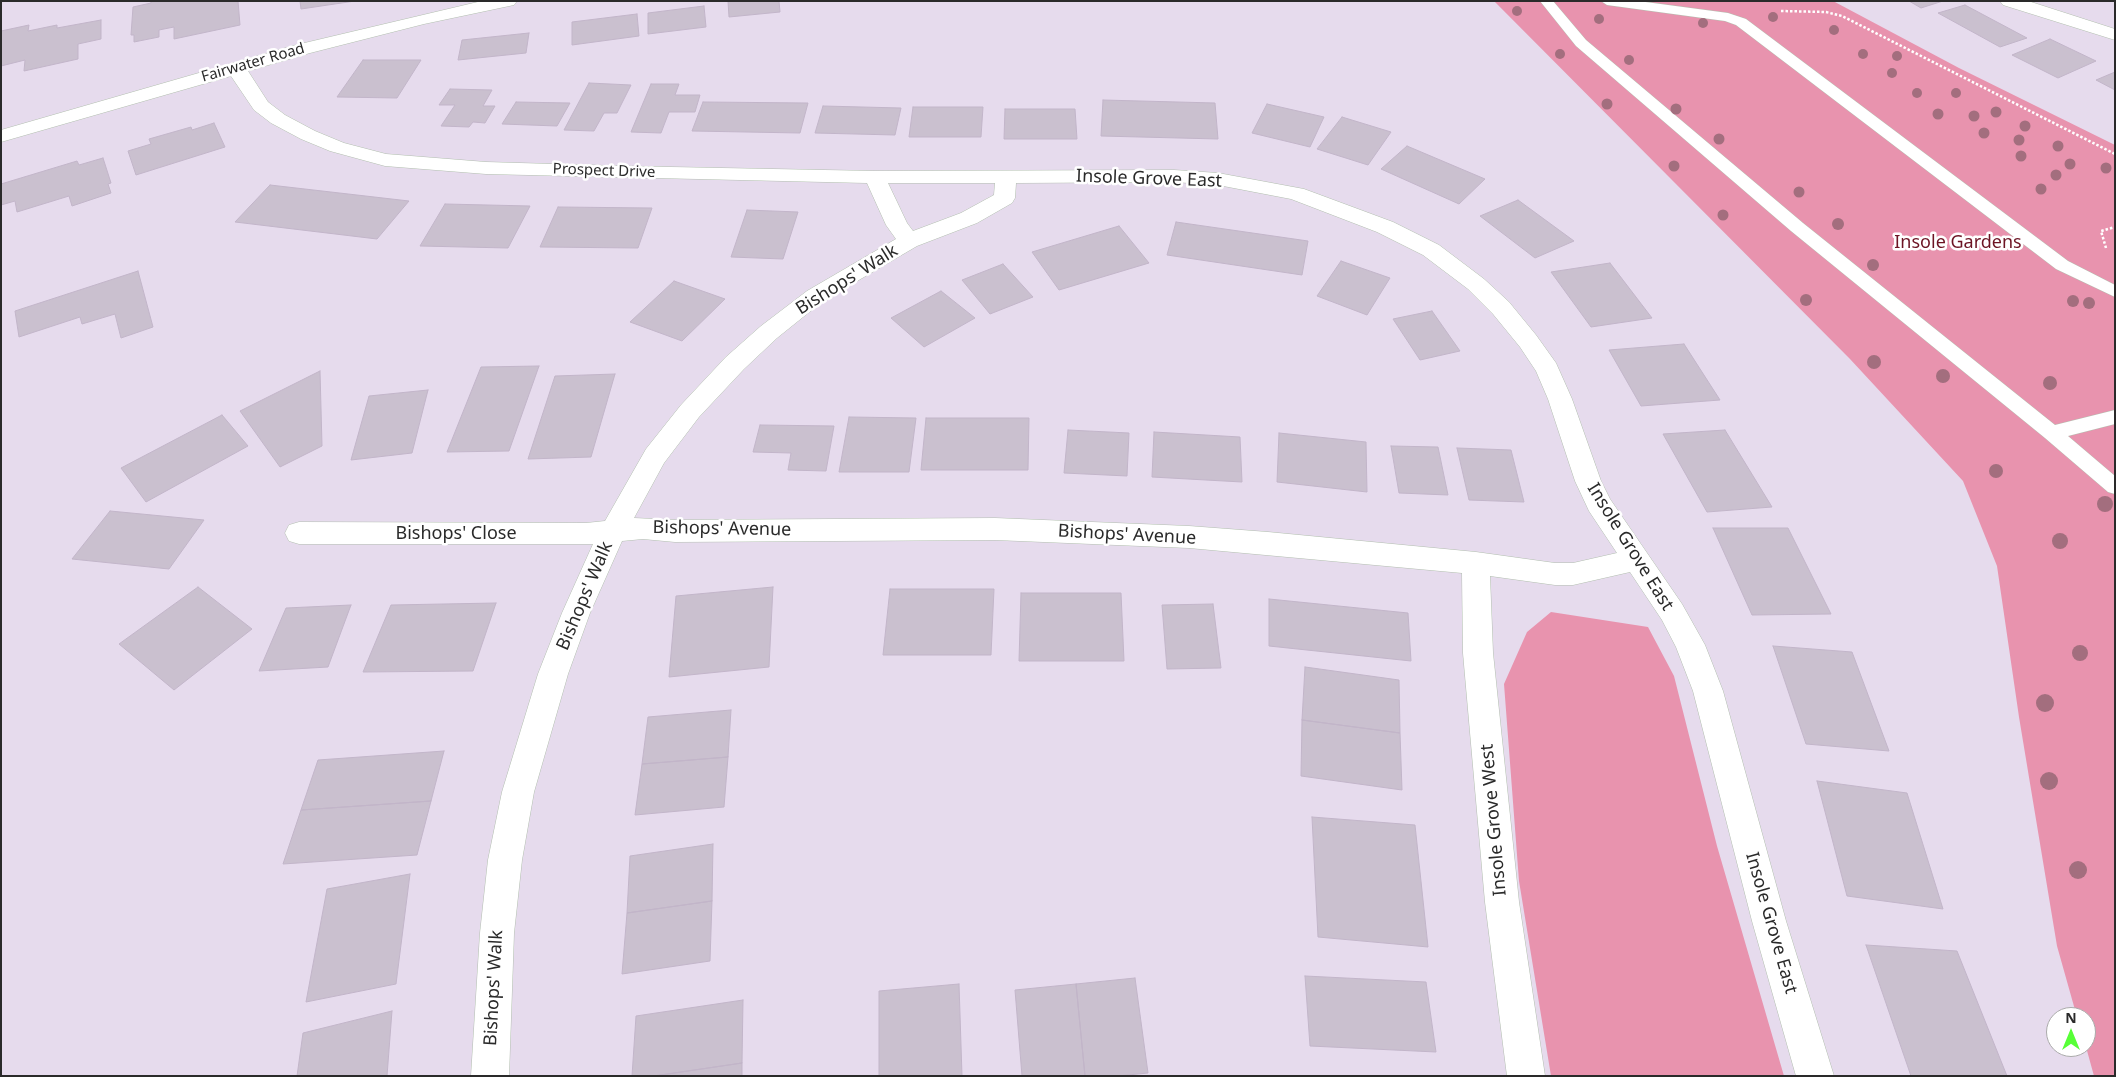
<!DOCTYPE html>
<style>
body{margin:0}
#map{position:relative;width:2116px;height:1077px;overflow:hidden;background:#e6dbed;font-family:"Noto Sans",sans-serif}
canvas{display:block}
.frame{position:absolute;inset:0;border:2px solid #2a2a2a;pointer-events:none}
.north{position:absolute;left:2046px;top:1007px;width:50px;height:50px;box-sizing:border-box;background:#fff;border:1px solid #aaa;border-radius:50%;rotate:0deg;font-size:14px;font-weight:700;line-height:20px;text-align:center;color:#2a2a2a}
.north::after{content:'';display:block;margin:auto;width:18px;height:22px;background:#57ff37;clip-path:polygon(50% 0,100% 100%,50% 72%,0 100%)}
</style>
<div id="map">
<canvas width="2116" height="1077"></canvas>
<div class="frame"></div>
<div class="north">N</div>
</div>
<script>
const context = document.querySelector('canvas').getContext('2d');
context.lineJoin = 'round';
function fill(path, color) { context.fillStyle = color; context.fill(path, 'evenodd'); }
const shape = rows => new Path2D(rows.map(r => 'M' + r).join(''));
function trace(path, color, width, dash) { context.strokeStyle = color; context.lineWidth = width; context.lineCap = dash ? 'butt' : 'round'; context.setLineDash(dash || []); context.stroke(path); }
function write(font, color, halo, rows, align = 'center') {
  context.font = font + ' "Noto Sans",sans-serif'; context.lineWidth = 5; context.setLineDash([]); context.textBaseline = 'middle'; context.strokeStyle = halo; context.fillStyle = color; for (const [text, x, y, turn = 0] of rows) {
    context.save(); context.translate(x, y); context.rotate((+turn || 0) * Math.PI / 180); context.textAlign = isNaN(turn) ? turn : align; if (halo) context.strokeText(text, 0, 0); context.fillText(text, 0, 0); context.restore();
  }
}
const green = shape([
 [1494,1,1833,1,1959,68,2115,145,2115,1076,2094,1076,2086,1047,2086,1017,2077,1017,2057,946,2019,717,1997,566,1963,481,1850,359],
 [1551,612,1648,627,1674,676,1717,846,1784,1076,1551,1076,1519,881,1504,684,1527,632]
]);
const building = shape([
 [151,1,238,1,240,25,174,39,174,27,159,30,159,37,134,42,134,35,131,35,133,7,151,3,151,1],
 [300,1,355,1,301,9,300,1],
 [728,1,779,1,780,12,729,17,728,1],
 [1909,1,1943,1,1921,8,1909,1],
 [1965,5,2027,38,2000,47,1938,13,1965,5],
 [704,6,706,27,648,34,648,13,704,6],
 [637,14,639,36,572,45,572,22,637,14],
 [101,20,101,39,78,44,78,59,24,71,25,60,1,66,1,31,29,25,28,31,57,25,57,28,101,20],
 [529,33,526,53,458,60,462,40,529,33],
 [2050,39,2096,61,2058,78,2012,55,2050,39],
 [363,60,421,60,397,98,337,97,363,60],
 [2115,72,2115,90,2096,80,2115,72],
 [589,83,631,85,617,113,604,113,594,131,564,130,589,83],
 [651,84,679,84,675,95,700,95,695,112,669,112,661,133,631,132,651,84],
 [450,89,492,90,483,106,495,106,485,123,473,122,469,127,441,126,455,105,439,105,450,89],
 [1103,100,1215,103,1218,139,1101,136,1103,100],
 [516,102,570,103,557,126,502,124,516,102],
 [703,102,808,103,800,133,692,131,703,102],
 [1267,104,1324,117,1310,147,1252,133,1267,104],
 [823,106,901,108,895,135,815,133,823,106],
 [913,107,983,107,981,137,909,137,913,107],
 [1005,109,1075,109,1077,139,1004,139,1005,109],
 [1342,117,1391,132,1368,165,1317,149,1342,117],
 [214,123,225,147,136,175,128,151,151,144,149,139,191,127,192,130,214,123],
 [1407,146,1485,179,1459,204,1381,169,1407,146],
 [103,158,111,183,108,184,111,193,72,206,69,196,17,212,15,201,1,205,1,184,77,161,79,165,103,158],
 [270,185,409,201,377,239,235,222,270,185],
 [1518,200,1574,241,1535,258,1480,216,1518,200],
 [445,204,530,206,508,248,420,246,445,204],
 [558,207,652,208,638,248,540,247,558,207],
 [747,210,798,212,783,259,731,257,747,210],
 [1176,222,1308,241,1302,275,1167,255,1176,222],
 [1119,226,1149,263,1059,290,1032,252,1119,226],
 [1341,261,1390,278,1367,315,1317,296,1341,261],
 [1610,263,1652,318,1591,327,1551,272,1610,263],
 [1003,264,1033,297,990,314,962,280,1003,264],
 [138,271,153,327,121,338,115,314,82,324,80,317,19,337,15,311,138,271],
 [674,281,725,299,682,341,630,322,674,281],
 [941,291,975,318,924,347,891,318,941,291],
 [1432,311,1460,351,1420,360,1393,319,1432,311],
 [1684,344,1720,400,1641,406,1609,350,1684,344],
 [539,366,509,451,447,452,481,367,539,366],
 [320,371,322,446,280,467,240,411,320,371],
 [615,374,591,457,528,459,555,376,615,374],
 [428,390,412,453,351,460,369,396,428,390],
 [222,415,248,446,146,502,121,468,222,415],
 [849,417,916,418,909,472,839,472,849,417],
 [926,418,1029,418,1028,470,921,470,926,418],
 [760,425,834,426,826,471,788,470,791,453,753,452,760,425],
 [1068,430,1129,433,1127,476,1064,473,1068,430],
 [1725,430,1772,507,1707,512,1663,434,1725,430],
 [1154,432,1240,437,1242,482,1152,477,1154,432],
 [1279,433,1366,442,1367,492,1277,482,1279,433],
 [1391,446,1438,447,1448,495,1399,493,1391,446],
 [1457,448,1511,450,1524,502,1469,500,1457,448],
 [110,511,204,520,169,569,72,559,110,511],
 [1713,528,1788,528,1831,614,1752,615,1713,528],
 [198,587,252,629,174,690,119,644,198,587],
 [773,587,769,667,669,677,676,596,773,587],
 [890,589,994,589,991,655,883,655,890,589],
 [1021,593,1121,593,1124,661,1019,661,1021,593],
 [1269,599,1408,613,1411,661,1269,646,1269,599],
 [496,603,473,671,363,672,391,605,496,603],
 [1213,604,1221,668,1167,669,1162,605,1213,604],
 [351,605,328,667,259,671,286,608,351,605],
 [1773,646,1852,652,1889,751,1806,744,1773,646],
 [1305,667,1399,680,1400,733,1302,720,1305,667],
 [731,710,728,757,642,764,648,717,731,710],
 [1302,720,1400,733,1402,790,1301,776,1302,720],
 [444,751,431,801,301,810,318,760,444,751],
 [728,757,724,807,635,815,642,764,728,757],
 [1817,781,1907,793,1943,909,1847,896,1817,781],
 [431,801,417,855,283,864,301,810,431,801],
 [1312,817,1415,825,1428,947,1318,937,1312,817],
 [713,844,712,901,627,913,630,856,713,844],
 [410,874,396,984,306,1002,327,889,410,874],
 [712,901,710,961,622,974,627,913,712,901],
 [1866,945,1957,951,2007,1076,1911,1076,1866,945],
 [1305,976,1426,982,1436,1052,1310,1046,1305,976],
 [1135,978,1148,1073,1118,1076,1085,1076,1076,984,1135,978],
 [959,984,962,1076,879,1076,879,991,959,984],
 [1076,984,1085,1076,1022,1076,1015,990,1076,984],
 [743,1000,742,1063,654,1076,632,1076,636,1016,743,1000],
 [392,1011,387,1076,297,1076,303,1033,392,1011],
 [742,1063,742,1076,654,1076,742,1063]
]);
const path = shape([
 [1781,11,1826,12,1842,16,2115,154],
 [2106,248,2101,231,2115,227]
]);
const lane = shape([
 [1540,1,1553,1,1586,40,1803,223,2055,425,2115,410,2115,424,2068,436,2115,476,2115,494,2108,492,2045,438,1791,231,1576,46,1540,1],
 [1601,1,1638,1,1728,13,1746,19,2068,261,2115,285,2115,297,2056,269,1736,25,1725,21,1607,5,1601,1]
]);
const street = shape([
 [482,1,517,1,514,5,424,24,310,53,248,71,268,102,285,115,315,131,344,143,386,154,486,162,620,166,875,171,1174,170,1218,173,1304,189,1393,222,1439,245,1484,279,1509,302,1536,335,1556,363,1572,399,1601,481,1610,499,1682,604,1705,645,1723,691,1786,921,1834,1076,1796,1076,1752,921,1693,691,1676,647,1662,620,1630,572,1573,585,1555,585,1490,576,1493,653,1519,902,1545,1076,1507,1076,1485,902,1463,653,1462,573,1189,548,995,540,675,542,643,539,622,541,590,613,568,674,534,792,522,860,514,933,509,1076,471,1076,480,933,488,860,502,792,538,674,562,613,593,544,299,544,289,541,285,533,289,525,299,522,586,523,605,521,646,449,681,405,726,357,761,326,807,291,896,239,886,225,867,183,486,174,385,166,330,151,301,139,271,123,254,110,231,76,1,142,1,130,296,45,482,1],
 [1174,182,1218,185,1291,199,1377,232,1423,255,1468,289,1493,314,1520,347,1536,371,1548,399,1575,481,1589,511,1617,553,1573,563,1555,563,1476,552,1268,532,1189,526,995,518,675,520,634,518,664,463,699,417,744,369,777,338,823,301,917,246,977,223,1012,203,1015,198,1016,183,1174,182],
 [888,183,995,183,994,195,961,213,913,231,907,223,888,183],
 [2000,1,2028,1,2115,29,2115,40,2003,5,2000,1]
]);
const trees = [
 [1517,11,5],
 [1773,17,5],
 [1599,19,5],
 [1703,23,5],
 [1834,30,5],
 [1560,54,5],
 [1863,54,5],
 [1897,56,5],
 [1629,60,5],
 [1892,73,5],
 [1917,93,5],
 [1956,93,5],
 [1607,104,5.5],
 [1676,109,5.5],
 [1996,112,5.5],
 [1938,114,5.5],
 [1974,116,5.5],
 [2025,126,5.5],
 [1984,133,5.5],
 [1719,139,5.5],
 [2019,140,5.5],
 [2058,146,5.5],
 [2021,156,5.5],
 [2070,164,5.5],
 [1674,166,5.5],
 [2106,168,5.5],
 [2056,175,5.5],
 [2041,189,5.5],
 [1799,192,5.5],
 [1723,215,5.5],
 [1838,224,6],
 [1873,265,6],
 [1806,300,6],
 [2073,301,6],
 [2089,303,6],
 [1874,362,7],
 [1943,376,7],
 [2050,383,7],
 [1996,471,7],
 [2105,504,8],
 [2060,541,8],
 [2080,653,8],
 [2045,703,9],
 [2049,781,9],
 [2078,870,9]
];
const farStreetnames = [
 ["Fairwater Road",253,63,-16],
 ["Prospect Drive",604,171,2]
];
const streetNames = [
 ["Insole Grove East",1149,179,2],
 ["Bishops' Walk",847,280,-32],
 ["Bishops' Avenue",722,529,1],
 ["Bishops' Close",456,534],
 ["Bishops' Avenue",1127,535,3],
 ["Insole Grove East",1630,547,58],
 ["Bishops' Walk",585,596,-67],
 ["Insole Grove West",1494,820,-95],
 ["Insole Grove East",1771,923,74],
 ["Bishops' Walk",494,988,-87]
];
const parkNames = [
 ["Insole Gardens",1958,243]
];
fill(green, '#e893ae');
fill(building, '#cac0cf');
trace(building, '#c2b5c9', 1);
trace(lane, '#b2bfaf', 1);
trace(street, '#b2bfaf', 1);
trace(path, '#fff', 2.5, [2.5, 2]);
fill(lane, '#fff');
fill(street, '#fff');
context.fillStyle = '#a36e7e';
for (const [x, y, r] of trees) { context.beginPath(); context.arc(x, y, r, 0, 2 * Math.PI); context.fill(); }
write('15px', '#2a2a2a', '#fff', farStreetnames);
write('18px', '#2a2a2a', '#fff', streetNames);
write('18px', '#6d1424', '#fff', parkNames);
</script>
